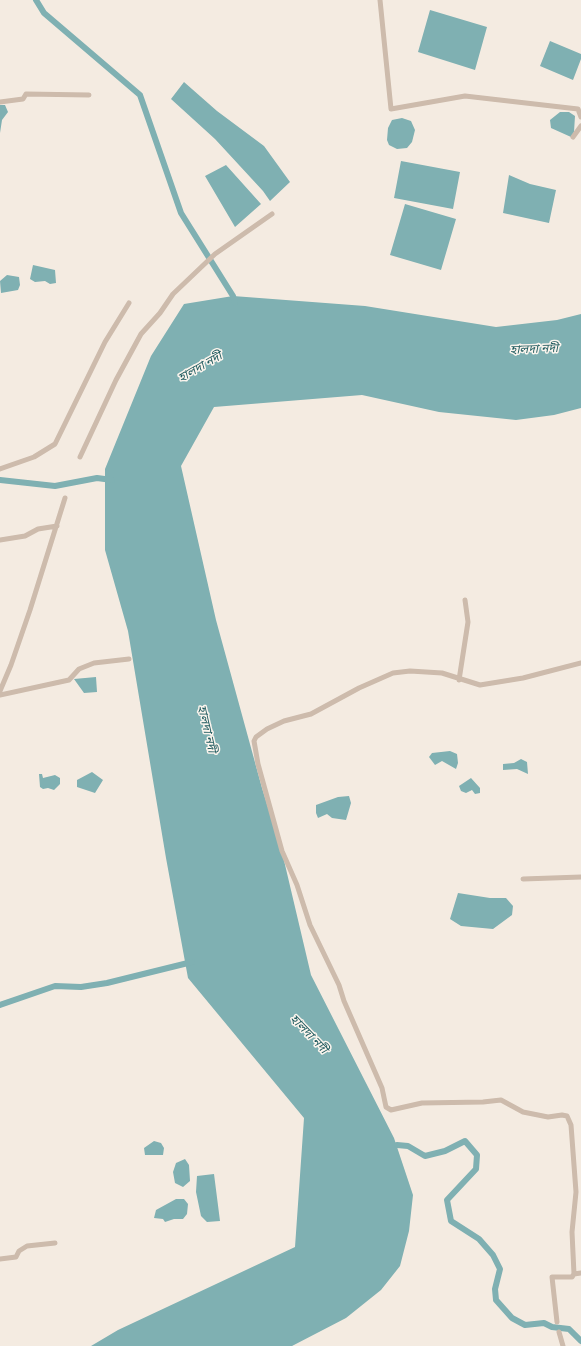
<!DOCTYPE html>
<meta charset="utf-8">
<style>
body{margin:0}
canvas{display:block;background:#f4ebe1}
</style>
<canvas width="581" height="1346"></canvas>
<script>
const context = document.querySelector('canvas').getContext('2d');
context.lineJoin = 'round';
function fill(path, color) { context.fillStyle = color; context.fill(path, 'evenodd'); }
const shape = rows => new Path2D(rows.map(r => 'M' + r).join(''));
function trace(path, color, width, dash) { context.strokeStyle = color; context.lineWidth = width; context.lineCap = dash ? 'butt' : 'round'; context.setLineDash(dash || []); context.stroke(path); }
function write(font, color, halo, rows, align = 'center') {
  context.font = font + ' "Golos Text","Noto Sans Bengali",sans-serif'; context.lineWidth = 3; context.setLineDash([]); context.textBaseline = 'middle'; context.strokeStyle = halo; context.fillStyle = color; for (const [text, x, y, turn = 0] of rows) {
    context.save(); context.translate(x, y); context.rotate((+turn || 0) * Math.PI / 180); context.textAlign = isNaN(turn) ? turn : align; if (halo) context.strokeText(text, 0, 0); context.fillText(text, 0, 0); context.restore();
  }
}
const water = shape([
 [430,10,487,27,475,70,418,52],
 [550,41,581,54,581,59,573,80,540,66],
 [184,82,217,111,264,146,290,182,270,201,263,191,215,139,171,99],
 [0,105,5,105,8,112,2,120,0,133],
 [560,112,569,112,575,116,574,132,571,137,551,128,550,120],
 [402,118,411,121,415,130,412,142,407,148,397,149,389,145,387,140,388,128,392,120],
 [401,161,460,172,453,209,394,198],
 [226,165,261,204,235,227,205,176],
 [509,175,530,184,556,190,549,223,503,213],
 [405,204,456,219,441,270,390,255],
 [33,265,55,270,56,283,50,284,45,281,35,282,30,279],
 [7,275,19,277,20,285,18,290,1,293,0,281],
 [233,296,365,306,496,327,557,320,581,314,581,408,554,415,516,420,439,412,362,395,214,407,181,466,216,620,262,788,282,852,311,975,394,1138,413,1195,409,1231,400,1266,381,1290,346,1318,292,1346,91,1346,118,1330,295,1247,304,1118,188,978,166,858,128,631,105,550,105,469,151,356,184,304],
 [96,677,97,692,84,693,74,679],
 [450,751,457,754,458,763,456,769,442,761,435,765,429,757,432,753],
 [521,759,527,762,528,774,517,769,503,770,503,764,514,763],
 [92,772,103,780,95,793,77,787,77,780],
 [39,774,42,774,43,778,55,775,60,778,60,784,54,790,48,788,43,789,40,787],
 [471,778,480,788,480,793,475,794,472,790,466,793,461,791,459,786],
 [349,796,351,803,346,820,332,818,327,814,318,818,316,813,316,805,338,797],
 [458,893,490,898,506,898,513,906,512,915,493,929,461,926,450,919],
 [154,1141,161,1143,164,1148,163,1155,145,1155,144,1148],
 [185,1159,189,1165,190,1181,183,1187,175,1183,173,1172,176,1163],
 [214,1174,220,1221,207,1222,201,1216,196,1192,197,1176],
 [176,1199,184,1199,188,1204,187,1214,183,1219,174,1219,165,1222,163,1219,154,1218,156,1210]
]);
const canal = shape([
 [36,0,44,13,140,95,181,213,233,296,235,303],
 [0,480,55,486,97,478,112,480],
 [0,1005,55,986,81,987,107,983,192,962],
 [397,1145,408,1146,425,1156,445,1151,465,1141,477,1155,476,1169,447,1200,451,1221,479,1239,493,1255,500,1269,495,1289,496,1300,512,1318,525,1325,544,1323,552,1327,569,1329,581,1341]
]);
const street = shape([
 [380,0,391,109,465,96,578,109,581,117],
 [0,102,23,99,26,94,89,95],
 [573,137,581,126],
 [80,457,116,380,141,334,160,313,173,294,215,254,272,214],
 [0,469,34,457,55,444,105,342,129,303],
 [0,540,25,536,38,529,57,526],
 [581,663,523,678,480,685,442,673,410,671,393,673,359,688,311,714,284,721,267,729,256,737,254,741,258,764,282,851,297,885,310,925,339,985,344,1001,382,1088,386,1107,391,1110,422,1103,483,1102,501,1100,523,1112,548,1117,562,1115,567,1116,571,1125,576,1192,572,1232,574,1274,581,1273],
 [459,680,468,622,465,600],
 [0,691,11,665,30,610,65,498],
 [0,695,69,680,79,669,94,663,129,659],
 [523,879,581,877],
 [0,1259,16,1257,19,1251,27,1246,55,1243],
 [557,1322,552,1277,572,1277,574,1274],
 [559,1332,563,1346]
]);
const waterNames = [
 ["হালদা নদী",534,349,-2],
 ["হালদা নদী",200,367,-30],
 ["হালদা নদী",207,729,77],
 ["হালদা নদী",309,1034,46]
];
fill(water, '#7fb0b2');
trace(canal, '#7fb0b2', 6);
trace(street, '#cdbbac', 5);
write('italic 12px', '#1f5a5e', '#fbf5ee', waterNames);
</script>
